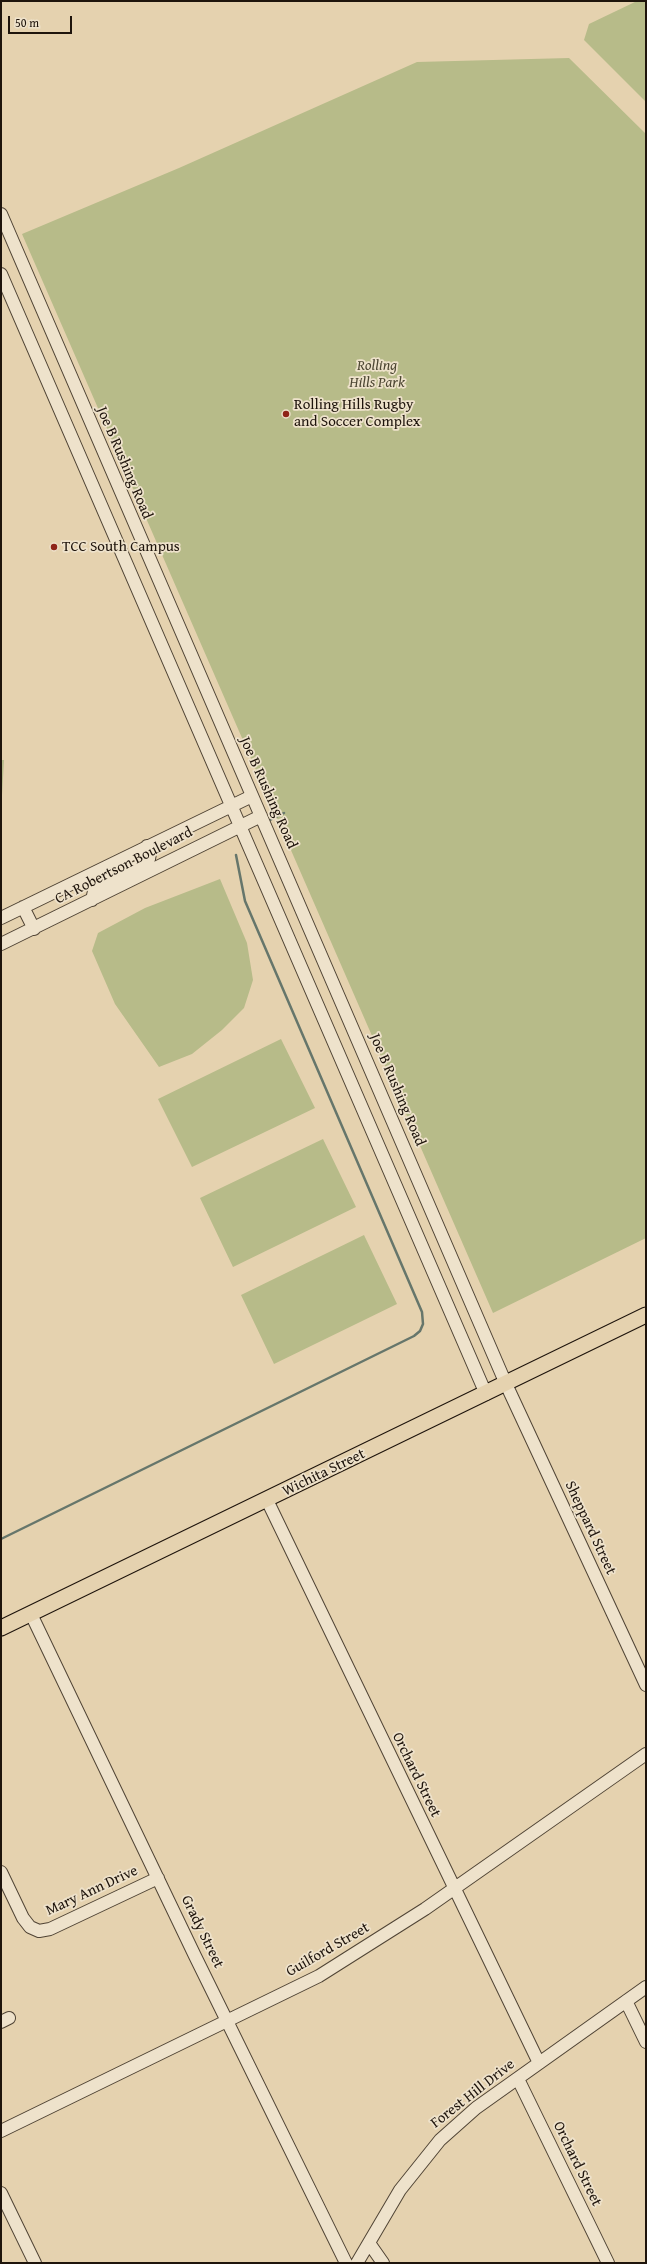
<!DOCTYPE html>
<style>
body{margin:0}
#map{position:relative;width:647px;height:2264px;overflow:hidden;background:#e5d2af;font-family:"Gentium Book Plus",serif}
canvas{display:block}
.frame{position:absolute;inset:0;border:2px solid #1e140c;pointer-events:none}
.scale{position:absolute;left:8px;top:16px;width:64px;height:18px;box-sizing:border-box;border:2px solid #1e140c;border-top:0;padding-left:5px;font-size:12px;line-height:14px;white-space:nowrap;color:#1e140c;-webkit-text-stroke:3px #eee2cb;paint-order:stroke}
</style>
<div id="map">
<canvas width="647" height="2264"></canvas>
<div class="frame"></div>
<div class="scale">50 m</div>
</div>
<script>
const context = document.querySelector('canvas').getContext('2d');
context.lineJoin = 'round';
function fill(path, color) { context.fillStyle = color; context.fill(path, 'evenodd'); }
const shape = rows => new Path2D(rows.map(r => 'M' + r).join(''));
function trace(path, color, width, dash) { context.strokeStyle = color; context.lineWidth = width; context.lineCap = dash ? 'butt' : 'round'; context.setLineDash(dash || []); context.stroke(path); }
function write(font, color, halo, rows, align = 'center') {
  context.font = font + ' "Gentium Book Plus",serif'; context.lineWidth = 3.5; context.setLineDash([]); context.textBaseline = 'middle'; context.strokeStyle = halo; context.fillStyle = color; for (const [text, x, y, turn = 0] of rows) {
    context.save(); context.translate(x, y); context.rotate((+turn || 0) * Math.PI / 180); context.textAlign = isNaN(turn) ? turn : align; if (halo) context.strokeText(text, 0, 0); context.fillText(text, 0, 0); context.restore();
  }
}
const green = shape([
 [637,1,646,1,646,102,584,40,589,24],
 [569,58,646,134,646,1238,493,1313,22,234,179,168,417,62],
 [1,760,4,760,1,813],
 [220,879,247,943,253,980,244,1008,222,1030,192,1054,159,1067,115,1004,92,951,98,933,145,908],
 [281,1039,315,1108,192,1167,158,1099],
 [323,1139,356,1207,233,1267,200,1198],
 [364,1235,397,1304,274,1364,241,1295]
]);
const stream = shape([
 [270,820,284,813],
 [1,1539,414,1336,420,1331,423,1324,422,1312,245,901,236,855]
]);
const minor = shape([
 [1,214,506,1384,646,1685],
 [1,274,486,1394],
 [92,900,94,891,101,883,137,867,149,859,150,853,147,846],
 [23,907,34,929],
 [1,918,252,796],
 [1,944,261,816],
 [267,1500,539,2063],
 [31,1614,195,1956,346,2263],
 [1,1872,23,1918,30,1927,39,1931,50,1929,158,1878],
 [626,2001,646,2042],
 [1,2022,9,2018],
 [518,2079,608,2263],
 [1,2131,319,1976,425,1909,646,1754],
 [1,2193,35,2263],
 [369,2243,383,2263],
 [357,2263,400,2190,440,2140,476,2108,646,1987]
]);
const major = shape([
 [1,1628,646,1315]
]);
const markers = [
 [286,414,4,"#8f2418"],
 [54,547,4,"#8f2418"]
];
const parkNames = [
 ["Rolling",377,366],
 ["Hills Park",377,383]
];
const poiNames = [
 ["Rolling Hills Rugby",294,405],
 ["and Soccer Complex",294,422],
 ["TCC South Campus",62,547]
];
const streetNames = [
 ["Joe B Rushing Road",124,463,67],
 ["Joe B Rushing Road",268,793,66],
 ["CA Robertson Boulevard",124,866,-27],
 ["Joe B Rushing Road",397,1090,67],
 ["Wichita Street",324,1473,-26],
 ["Sheppard Street",590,1528,65],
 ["Orchard Street",416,1775,64],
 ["Mary Ann Drive",92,1891,-25],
 ["Grady Street",202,1932,64],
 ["Guilford Street",328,1950,-30],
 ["Forest Hill Drive",473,2094,-38],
 ["Orchard Street",577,2164,64]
];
fill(green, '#b7bb89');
trace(stream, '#66766b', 2.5);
trace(minor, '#504435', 14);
trace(major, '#1e140c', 17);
trace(minor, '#eee2cb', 12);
trace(major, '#e5d2af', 15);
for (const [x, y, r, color] of markers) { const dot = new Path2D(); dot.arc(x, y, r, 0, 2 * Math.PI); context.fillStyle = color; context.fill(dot); trace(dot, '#eee2cb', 1.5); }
write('italic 15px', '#4c4632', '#eee2cb', parkNames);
write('15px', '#1e140c', '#eee2cb', poiNames, 'left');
write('15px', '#1e140c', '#eee2cb', streetNames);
</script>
